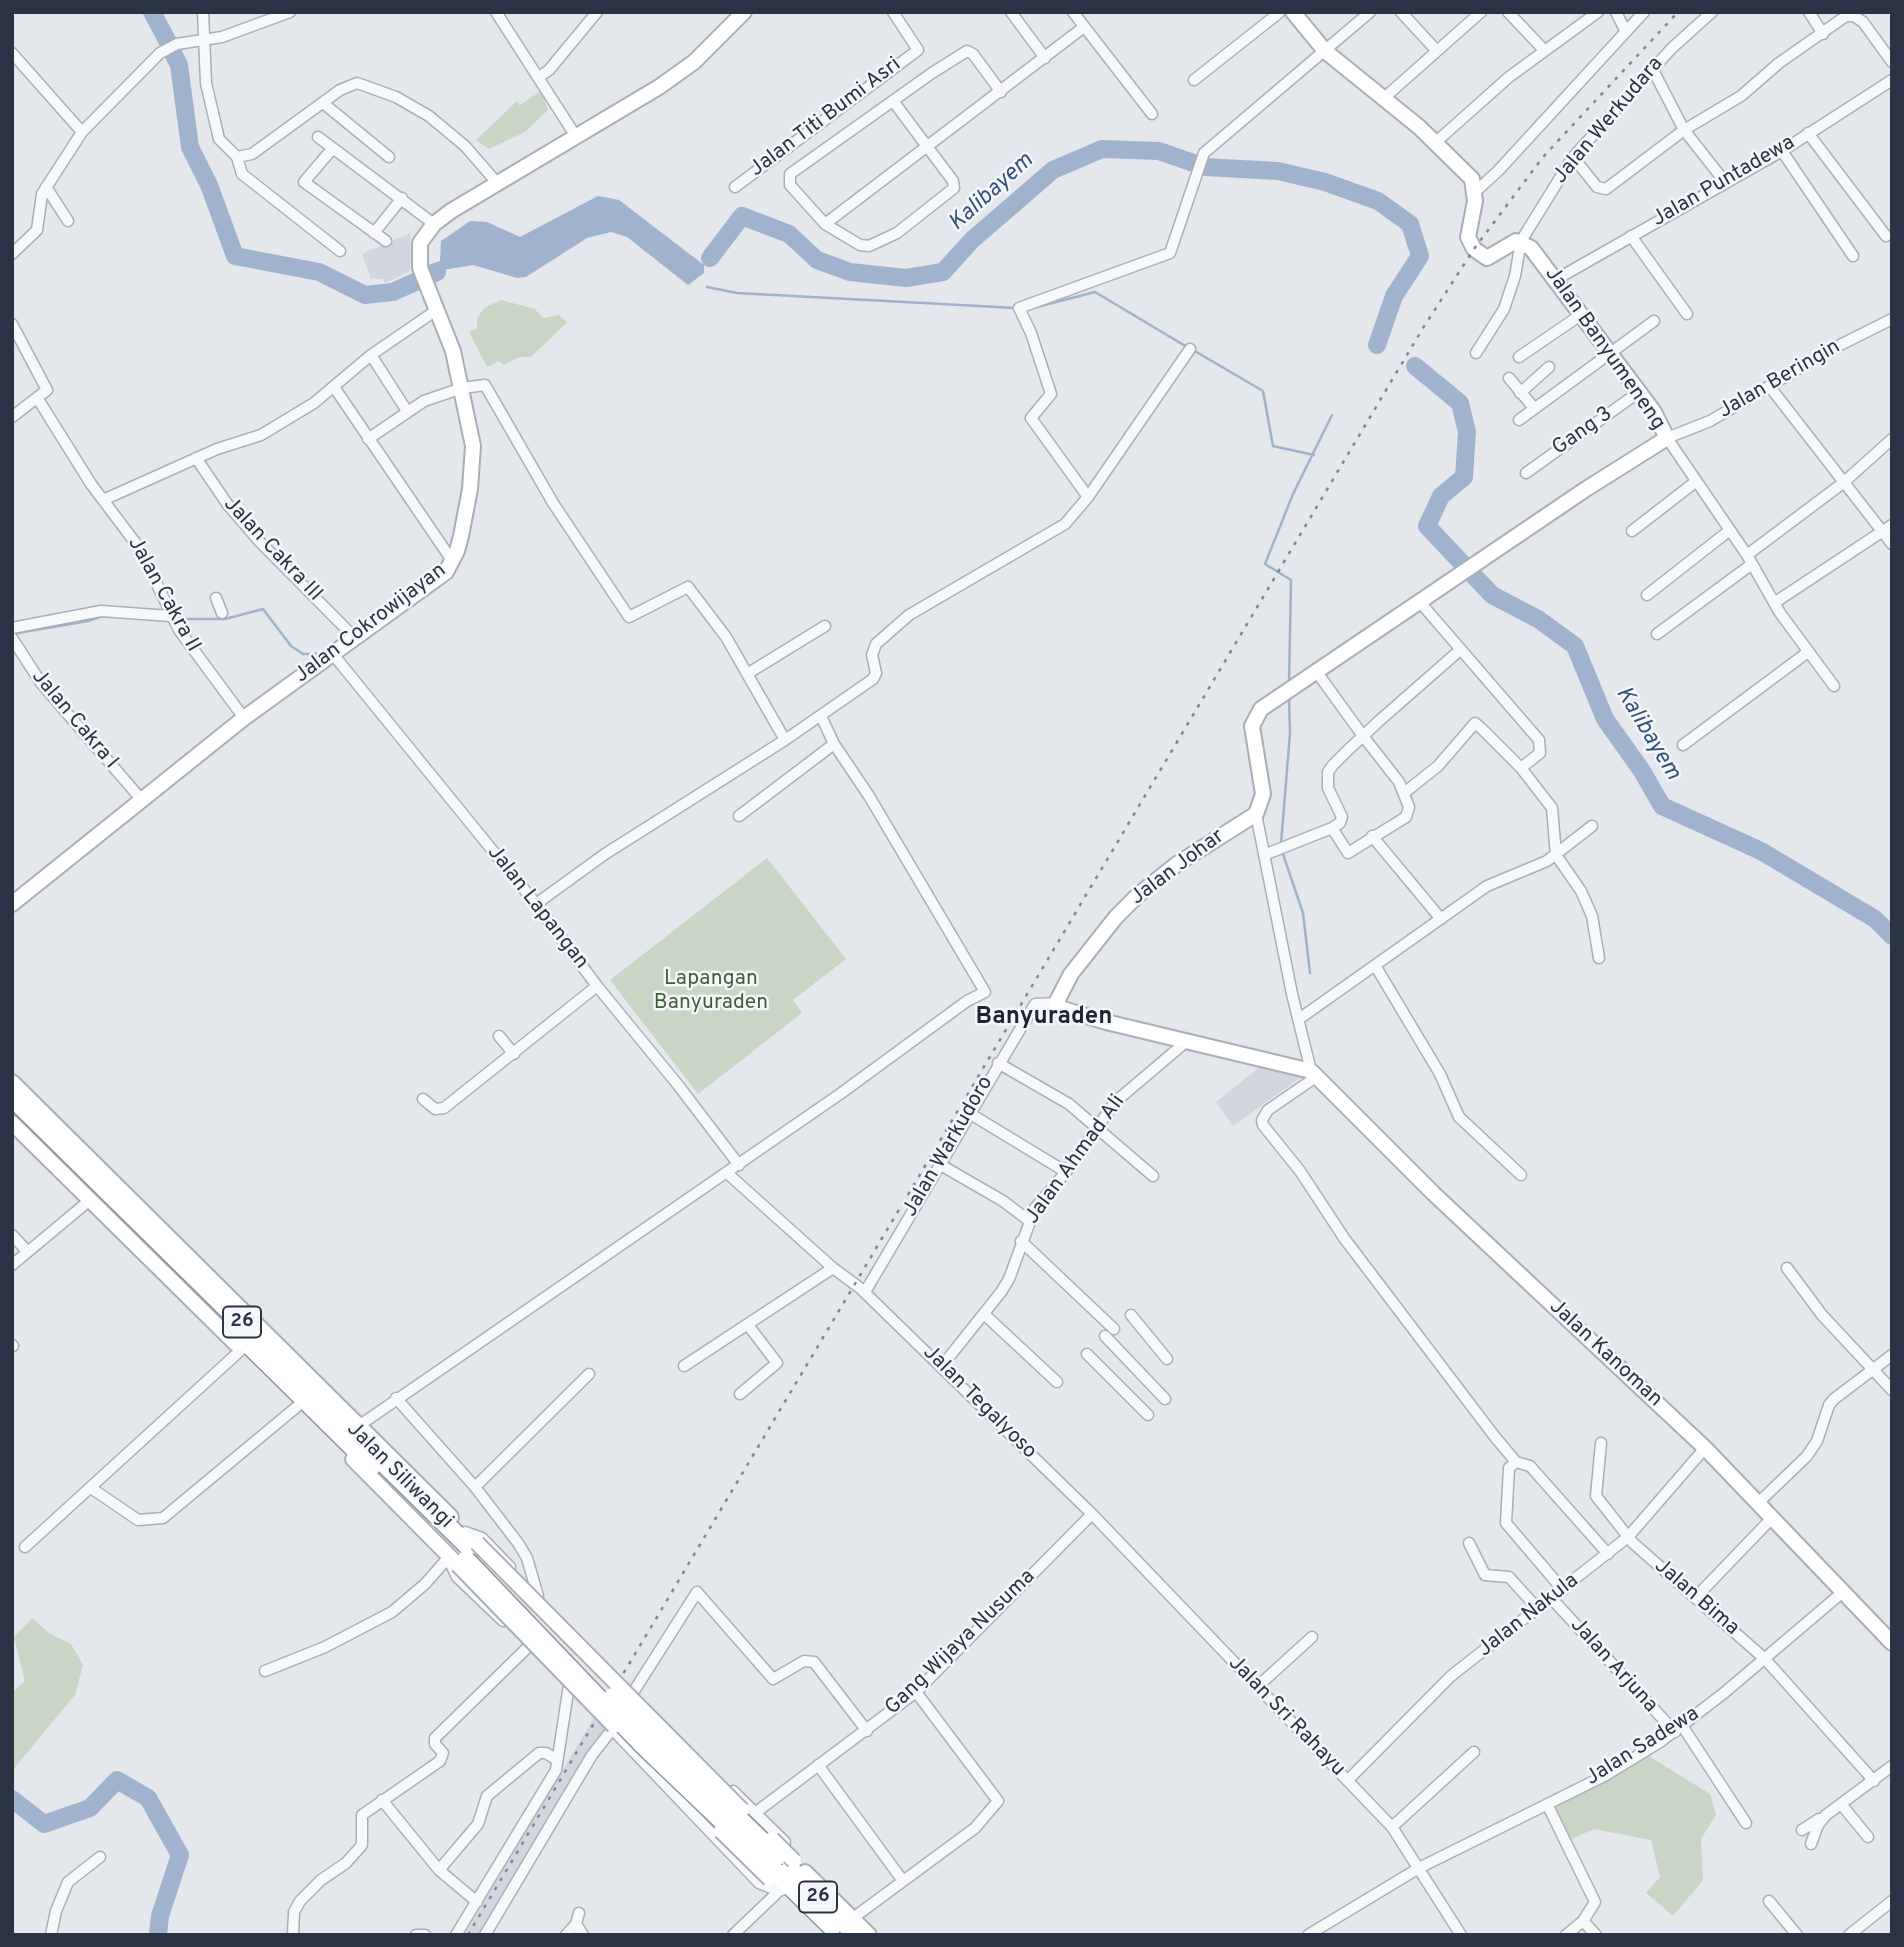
<!DOCTYPE html>
<style>
body{margin:0}
#map{position:relative;width:1904px;height:1947px;overflow:hidden;background:#e4e7ec;font-family:Overpass,sans-serif}
canvas{display:block}
.frame{position:absolute;inset:0;border:14px solid #2b3445;pointer-events:none}
</style>
<div id="map">
<canvas width="1904" height="1947"></canvas>
<div class="frame"></div>
</div>
<script>
const context = document.querySelector('canvas').getContext('2d');
context.lineJoin = 'round';
function fill(path, color) { context.fillStyle = color; context.fill(path, 'evenodd'); }
const shape = rows => new Path2D(rows.map(r => 'M' + r).join(''));
function trace(path, color, width, dash) { context.strokeStyle = color; context.lineWidth = width; context.lineCap = dash ? 'butt' : 'round'; context.setLineDash(dash || []); context.stroke(path); }
function write(font, color, halo, rows, align = 'center') {
  context.font = font + ' Overpass,sans-serif'; context.lineWidth = 5; context.setLineDash([]); context.textBaseline = 'middle'; context.strokeStyle = halo; context.fillStyle = color; for (const [text, x, y, turn = 0] of rows) {
    context.save(); context.translate(x, y); context.rotate((+turn || 0) * Math.PI / 180); context.textAlign = isNaN(turn) ? turn : align; if (halo) context.strokeText(text, 0, 0); context.fillText(text, 0, 0); context.restore();
  }
}
const built = shape([
 [410,233,410,271,385,283,383,279,371,279,362,254],
 [1267,1061,1308,1072,1233,1126,1216,1102],
 [595,1716,606,1727,483,1935,464,1935]
]);
const green = shape([
 [541,91,548,110,525,132,489,149,476,140,517,101,520,105],
 [501,300,535,309,543,318,559,315,567,322,531,357,519,357,504,365,499,361,487,367,469,332,477,328,477,318,484,308],
 [767,858,846,959,793,1000,802,1013,698,1094,610,980],
 [32,1618,49,1633,71,1644,83,1665,75,1695,12,1771,12,1693,25,1681,14,1637],
 [1647,1755,1710,1794,1716,1815,1701,1839,1703,1880,1673,1916,1646,1893,1660,1877,1651,1840,1594,1829,1563,1843,1545,1803]
]);
const water = shape([
 [598,196,619,200,704,265,704,273,688,285,627,237,611,232,587,238,526,277,517,278,473,265,443,270,422,280,425,266,440,261,441,241,470,221,487,222,520,237]
]);
const stream = shape([
 [707,287,737,293,1016,308],
 [1029,309,1095,292,1187,347],
 [1193,350,1263,391,1273,446,1314,455],
 [177,619,225,619,263,609,291,646,303,654,318,654],
 [12,634,88,621,105,615],
 [1289,684,1291,580,1265,564,1293,494,1332,415],
 [1281,844,1290,733,1289,697],
 [1282,851,1303,913,1310,973]
]);
const river = shape([
 [152,12,168,42],
 [172,51,179,65,190,147,209,185,235,256,319,272,365,295,393,292,437,272],
 [710,258,742,216,789,234,817,260,850,272,906,278,943,272,972,240,1053,170,1102,149,1159,151,1205,167,1278,171,1325,182,1378,201,1410,224,1420,256,1394,296,1377,345],
 [1415,366,1460,403,1467,432,1464,477,1441,496,1427,526,1492,595,1538,619,1575,646,1605,719,1642,771,1662,806,1761,851,1875,919,1892,936],
 [12,1799,44,1824,90,1808,117,1780,148,1798,180,1855,160,1916,158,1935]
]);
const street = shape([
 [203,12,206,83,219,139,237,157,242,174,340,251],
 [496,12,575,135],
 [1011,12,1045,58],
 [1073,12,1152,114],
 [1401,12,1436,50],
 [1508,12,1544,50],
 [1616,12,1626,32],
 [1809,12,1823,34],
 [12,53,82,132],
 [1653,70,1684,130,1725,182],
 [539,77,549,70,597,12],
 [1194,80,1280,12],
 [1384,98,1481,12],
 [893,101,953,181,954,188,897,233,869,246,860,245,825,224,790,185,790,174,932,73,967,51,973,54,1001,92],
 [323,103,389,157],
 [1808,133,1886,236],
 [318,137,434,224],
 [1436,142,1509,77,1598,12],
 [333,148,304,182,386,241],
 [1782,151,1853,256],
 [237,157,252,154,340,90,357,83,396,97,429,116,465,146,498,184],
 [1573,157,1597,187,1606,189,1684,130,1741,96,1779,63,1846,16,1854,16,1863,22,1892,62],
 [46,187,68,221],
 [735,187,918,50,893,12],
 [1475,192,1498,171,1644,12],
 [825,224,1084,27],
 [374,233,402,198],
 [1631,236,1687,314],
 [12,254,37,230,42,194,82,132,160,53,177,44,222,37,290,12],
 [1555,280,1782,151,1892,80],
 [12,324,47,390,12,417],
 [1476,353,1504,309,1515,276,1521,241,1573,157,1672,48,1712,12],
 [371,355,407,411],
 [1519,357,1582,314],
 [1509,378,1534,408],
 [334,387,453,562],
 [1770,387,1892,544],
 [1520,393,1549,367],
 [38,399,91,484,140,549,179,630,244,718],
 [1519,420,1654,321],
 [368,439,424,401,462,388,485,385,553,503,629,617,688,587,726,637,785,740],
 [196,458,228,505,259,541,354,637],
 [1526,473,1639,392],
 [1088,497,1031,418,1051,394,1031,333,1019,308,1170,253,1204,153,1370,12],
 [103,500,217,449,261,435,314,403,371,355,438,309],
 [1632,531,1694,483],
 [1747,555,1843,483,1892,439],
 [1647,595,1730,530],
 [216,598,222,613],
 [1419,601,1539,740,1540,753,1521,768],
 [1774,603,1892,525],
 [12,628,101,611,170,616],
 [1657,634,1752,564],
 [12,638,41,683,141,799],
 [332,653,536,904,597,986,678,1085,739,1165],
 [1316,671,1363,736,1399,782,1409,807,1406,817,1348,853,1332,828,1340,823,1342,817,1328,788,1328,772,1333,765,1349,749,1363,736,1379,721,1460,650],
 [747,674,825,626],
 [1834,686,1780,613,1747,555,1667,438,1710,421,1834,348,1892,319],
 [1683,745,1808,652],
 [1404,793,1438,766,1475,723,1482,729,1521,768,1552,808,1556,855,1581,891,1592,916,1599,958],
 [1256,814,1292,994,1311,1071],
 [739,816,834,744],
 [1372,836,1441,919],
 [1264,855,1332,828],
 [536,904,605,854,785,740,873,679,876,673,872,655,876,644,909,615,1065,524,1088,497,1190,349],
 [1376,967,1440,1074,1459,1117,1521,1175],
 [1299,1019,1487,886,1547,861,1592,826],
 [499,1036,514,1054],
 [998,1063,1069,1104,1153,1176],
 [1316,1077,1268,1110,1262,1120,1263,1125,1300,1171,1344,1238,1495,1437,1516,1462,1530,1466,1608,1554],
 [423,1099,435,1109,444,1108,597,986],
 [969,1113,1066,1172],
 [939,1164,1003,1201,1028,1220],
 [727,1173,833,1268,860,1288,1092,1514,1392,1827,1461,1935],
 [12,1235,26,1250],
 [1021,1241,1114,1329],
 [12,1265,90,1200],
 [1787,1268,1822,1315,1892,1390],
 [865,1292,1035,1004,1056,1003],
 [985,1315,1057,1382],
 [1131,1315,1167,1359],
 [1105,1336,1165,1399],
 [12,1345,13,1346],
 [1087,1354,1148,1415],
 [684,1366,833,1268],
 [942,1366,1001,1292,1009,1279,1035,1208,1066,1172,1115,1102,1187,1041],
 [740,1394,777,1363,748,1325],
 [396,1398,475,1487,518,1543,527,1558,538,1596],
 [360,1425,840,1094,967,1001,985,992,869,796,834,744,821,716],
 [1601,1443,1596,1496,1633,1543,1765,1659,1874,1781],
 [1516,1462,1509,1468,1506,1523,1563,1590],
 [475,1487,589,1374],
 [91,1488,138,1520,163,1518,299,1405],
 [1757,1504,1807,1456,1817,1441,1829,1405,1834,1399,1892,1355],
 [465,1532,482,1538,510,1567],
 [1469,1543,1485,1575,1509,1577,1538,1609],
 [25,1547,242,1349],
 [447,1556,457,1577,503,1621],
 [1697,1596,1772,1518],
 [1552,1599,1675,1732],
 [265,1671,325,1647,392,1612,425,1584,447,1559],
 [1257,1687,1312,1637],
 [627,1702,697,1592,773,1679,804,1661,814,1662,867,1731],
 [1683,1727,1746,1823],
 [614,1731,759,1883,779,1891,790,1887],
 [818,1765,903,1881],
 [1348,1780,1451,1676,1628,1537,1705,1448],
 [733,1791,785,1842],
 [382,1800,439,1870,477,1902],
 [1547,1804,1595,1902,1583,1921,1566,1935],
 [1841,1804,1868,1837],
 [755,1813,916,1692,1092,1514],
 [1392,1827,1474,1752],
 [1802,1830,1819,1819],
 [1811,1844,1818,1825,1826,1815,1892,1766],
 [439,1870,478,1824,487,1796,539,1753,546,1753,557,1760],
 [1769,1901,1797,1935],
 [853,1918,975,1828,998,1801,916,1692],
 [1583,1921,1596,1935],
 [576,1924,583,1935],
 [51,1935,56,1911,68,1882,100,1857],
 [293,1935,294,1912,300,1901,321,1880,346,1863,362,1845,362,1815,440,1761,443,1753,435,1744,435,1738,529,1646],
 [416,1935,425,1935],
 [456,1935,556,1770,569,1685],
 [485,1935,592,1755,618,1722],
 [566,1935,576,1924,579,1913],
 [733,1935,779,1891],
 [1308,1935,1419,1868,1606,1775,1660,1742,1724,1693,1844,1591],
 [1849,1935,1892,1901]
]);
const secondary = shape([
 [1293,12,1325,51,1419,127,1472,179,1475,201,1468,237,1474,249,1487,258,1516,241,1531,248,1654,412,1667,438,1586,489,1261,709,1252,726,1263,794,1256,814,1177,864,1138,895,1116,917,1071,974,1056,1003,1063,1009,1106,1022,1311,1071,1434,1194,1705,1448,1892,1643],
 [12,904,244,718,446,572,457,551,461,536,470,489,473,446,453,351,420,268,420,243,434,224,451,211,659,87,694,62,744,12],
 [12,1082,451,1517],
 [12,1123,236,1344],
 [353,1459,458,1565],
 [805,1872,869,1935]
]);
const highway = shape([
 [12,1097,470,1548],
 [230,1326,372,1466],
 [781,1860,856,1935],
 [776,1872,832,1927]
]);
const rail = shape([
 [468,1935,1423,328,1474,249,1543,157,1678,12]
]);
const secondaryBridge = shape([
 [477,1543,742,1810],
 [458,1565,614,1726],
 [721,1831,770,1879],
 [772,1839,794,1861]
]);
const highwayBridge = shape([
 [466,1560,644,1746,776,1872],
 [613,1697,777,1856]
]);
const shields = [
 [242,1322,38],
 [818,1897,38]
];
const shieldNames = [
 ["26",242,1322],
 ["26",818,1897]
];
const streetNames = [
 ["Jalan Titi Bumi Asri",826,118,-37],
 ["Jalan Werkudara",1609,121,-50],
 ["Jalan Puntadewa",1724,182,-30],
 ["Jalan Banyumeneng",1604,349,55],
 ["Jalan Beringin",1780,380,-30],
 ["Gang 3",1583,432,-35],
 ["Jalan Cakra III",272,550,47],
 ["Jalan Cakra II",163,595,61],
 ["Jalan Cokrowijayan",371,624,-37],
 ["Jalan Cakra I",74,720,50],
 ["Jalan Johar",1178,868,-37],
 ["Jalan Lapangan",537,908,52],
 ["Jalan Warkudoro",949,1147,-60],
 ["Jalan Ahmad Ali",1076,1160,-54],
 ["Jalan Kanoman",1605,1354,43],
 ["Jalan Tegalyoso",979,1403,45],
 ["Jalan Siliwangi",399,1476,45],
 ["Jalan Bima",1696,1598,41],
 ["Jalan Nakula",1529,1616,-38],
 ["Gang Wijaya Nusuma",961,1643,-44],
 ["Jalan Arjuna",1613,1666,48],
 ["Jalan Sri Rahayu",1286,1717,46],
 ["Jalan Sadewa",1643,1747,-32]
];
const parkNames = [
 ["Lapangan",711,980],
 ["Banyuraden",711,1004]
];
const waterNames = [
 ["Kalibayem",992,193,-42],
 ["Kalibayem",1647,734,59]
];
const quarterNames = [
 ["Banyuraden",1044,1018]
];
fill(built, '#d2d6de');
fill(green, '#c9d6c5');
fill(water, '#9fb4cc');
trace(stream, '#9fb4cc', 2.5);
trace(river, '#9fb4cc', 18);
trace(street, '#a9aeb7', 13);
trace(secondary, '#a9aeb7', 18);
trace(highway, '#8b94a3', 21);
trace(street, '#f7f8fa', 10);
trace(secondary, '#fff', 14);
trace(highway, '#fff', 18);
trace(rail, '#7d8696', 2.5, [3.5, 7]);
trace(secondaryBridge, '#a9aeb7', 18, []);
trace(highwayBridge, '#8b94a3', 21, []);
trace(secondaryBridge, '#fff', 14);
trace(highwayBridge, '#fff', 18);
for (const [x, y, w] of shields) { const box = new Path2D(); box.roundRect(x - w / 2, y - 15.5, w, 31, 5); context.fillStyle = '#f4f6f9'; context.fill(box); trace(box, '#2b3445', 2); }
write('bold 19px', '#2b3445', null, shieldNames);
write('21px', '#2b3445', '#f4f6f9', streetNames);
write('21px', '#3f6138', '#f4f6f9', parkNames);
write('italic 23px', '#34527a', '#f4f6f9', waterNames);
write('bold 24px', '#1d2536', '#f4f6f9', quarterNames);
</script>
